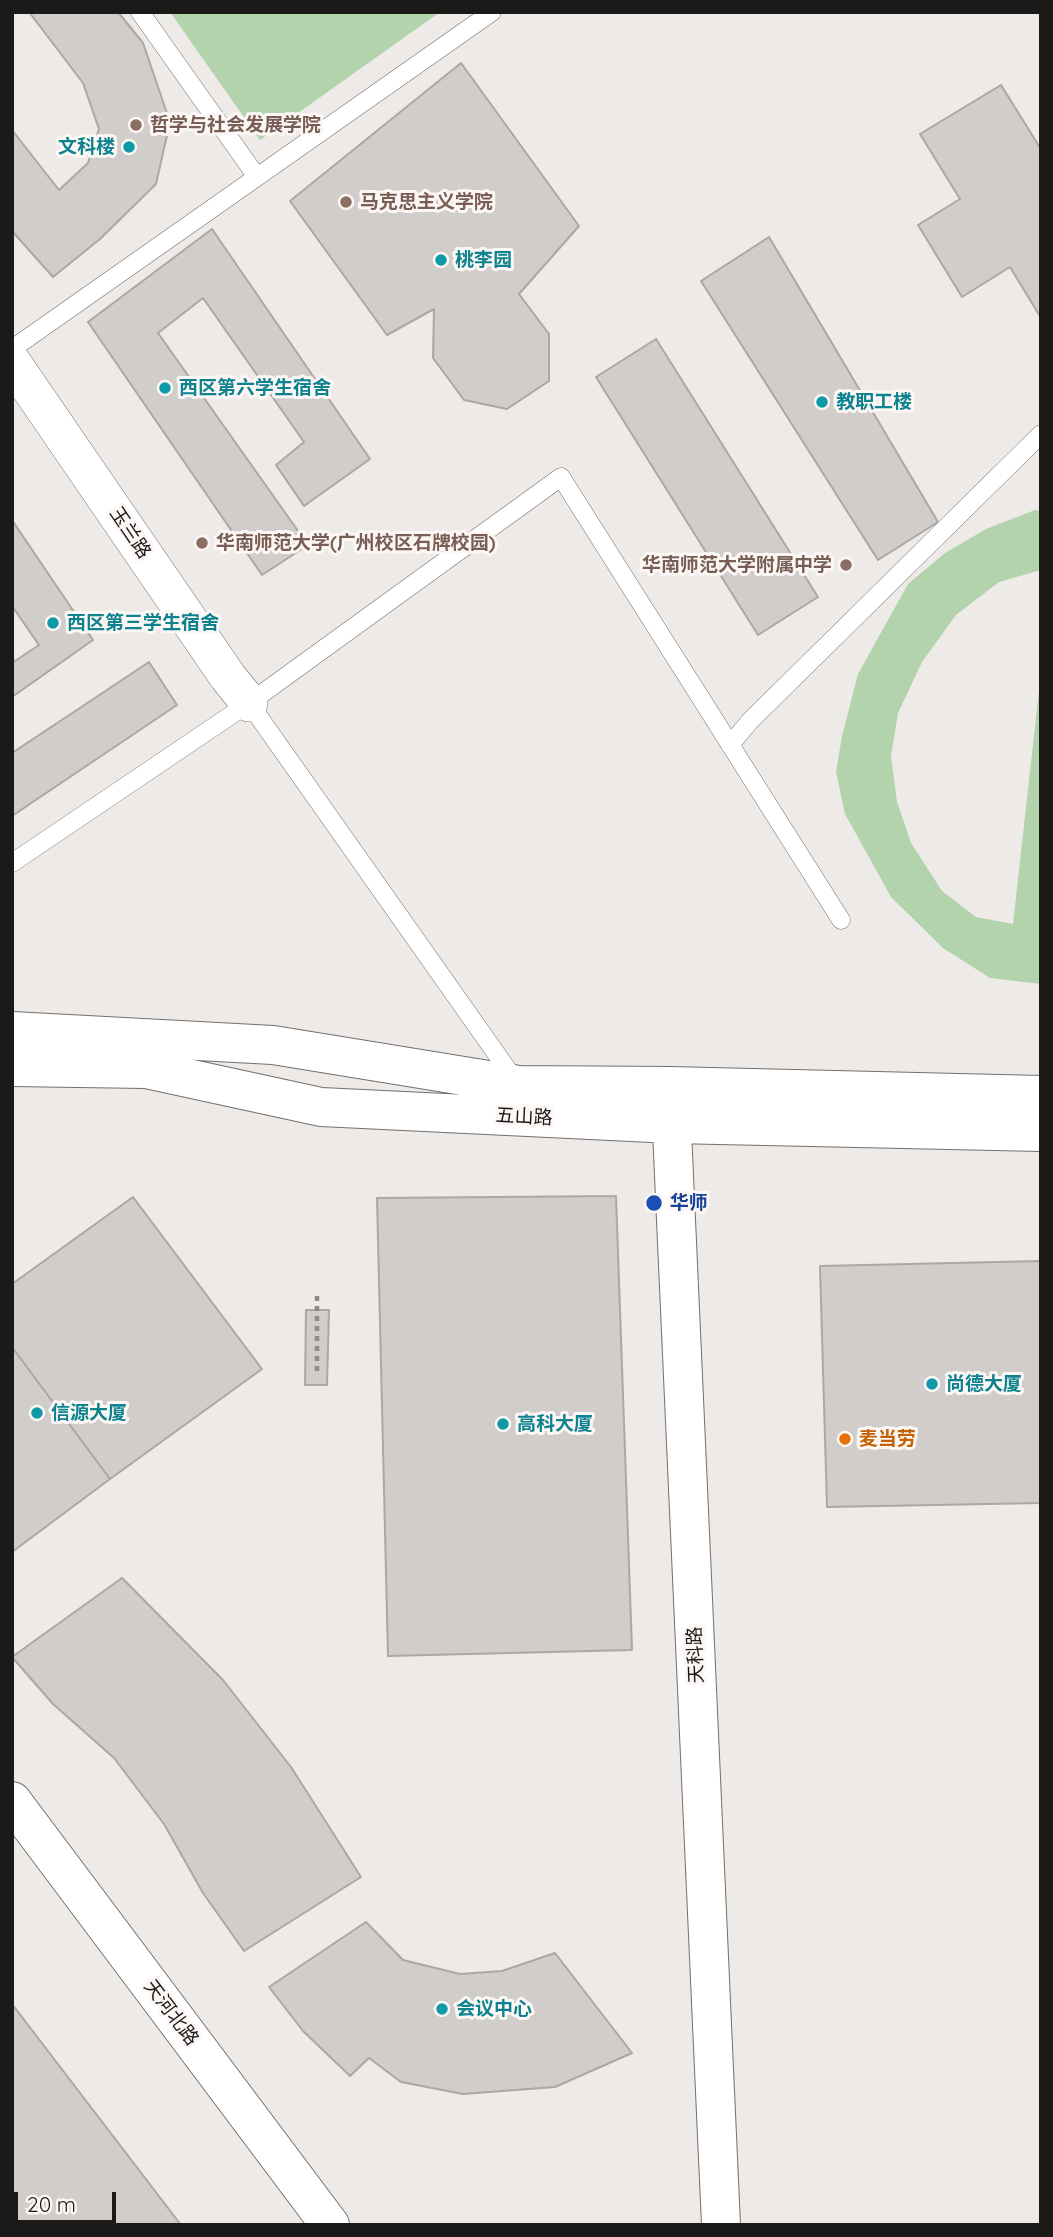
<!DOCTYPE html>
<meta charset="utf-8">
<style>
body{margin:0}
#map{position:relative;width:1053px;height:2237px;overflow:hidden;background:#eeeae7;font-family:Quicksand,sans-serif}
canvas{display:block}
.frame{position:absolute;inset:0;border:14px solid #1c1a19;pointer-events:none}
.scale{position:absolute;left:14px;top:2192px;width:102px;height:32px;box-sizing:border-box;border:4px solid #1c1a19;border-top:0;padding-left:9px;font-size:21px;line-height:24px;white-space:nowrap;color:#1c1a19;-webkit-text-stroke:5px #fcf7f4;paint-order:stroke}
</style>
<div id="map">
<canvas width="1053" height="2237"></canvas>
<div class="frame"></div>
<div class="scale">20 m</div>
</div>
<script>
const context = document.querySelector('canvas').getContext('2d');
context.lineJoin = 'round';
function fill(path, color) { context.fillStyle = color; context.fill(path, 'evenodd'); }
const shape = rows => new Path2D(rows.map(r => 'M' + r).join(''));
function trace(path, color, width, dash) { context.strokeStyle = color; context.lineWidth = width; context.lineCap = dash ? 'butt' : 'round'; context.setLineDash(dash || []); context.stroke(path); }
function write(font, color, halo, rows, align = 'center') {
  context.font = font + ' Quicksand,"Noto Sans SC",sans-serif'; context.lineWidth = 6; context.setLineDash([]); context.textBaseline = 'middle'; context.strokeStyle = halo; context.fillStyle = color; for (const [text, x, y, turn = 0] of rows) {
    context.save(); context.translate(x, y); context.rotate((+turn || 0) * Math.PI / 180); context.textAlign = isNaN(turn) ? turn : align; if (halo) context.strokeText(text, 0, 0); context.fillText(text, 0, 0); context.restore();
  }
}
const green = shape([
 [170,12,440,12,260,140],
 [1035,510,1041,511,1041,570,999,582,956,615,922,662,898,713,891,756,897,802,911,843,942,891,976,917,1013,924,1041,673,1041,984,990,978,943,948,891,897,845,814,836,772,842,736,858,674,908,584,945,553,986,529]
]);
const building = shape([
 [29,12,118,12,143,43,170,122,156,184,100,239,53,277,12,231,12,130,59,190,88,163,99,129,83,83,29,12],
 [461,63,579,226,519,294,549,334,549,381,507,409,464,400,433,358,434,309,387,335,290,201,461,63],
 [1001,85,1039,146,1041,145,1041,318,1010,267,962,297,918,225,960,199,920,134,1001,85],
 [212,229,370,459,304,506,276,465,304,442,203,298,158,333,308,545,262,575,88,322,212,229],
 [769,237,938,522,878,560,701,281,769,237],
 [656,339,818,597,758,635,596,377,656,339],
 [12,520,93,640,12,697,12,663,39,645,12,606,12,520],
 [149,662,177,705,12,816,12,753,149,662],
 [616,1196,632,1650,388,1656,377,1198,616,1196],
 [133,1197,262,1369,110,1479,12,1347,12,1284,133,1197],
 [1041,1261,1041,1503,827,1507,820,1266,1041,1261],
 [306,1310,329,1310,327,1385,305,1385,306,1310],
 [12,1347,110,1479,12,1552,12,1347],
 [122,1578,223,1680,291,1767,361,1877,244,1951,203,1893,164,1824,114,1758,53,1704,12,1657,122,1578],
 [366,1922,403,1960,460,1974,502,1971,555,1953,632,2053,555,2087,463,2094,401,2082,369,2058,350,2076,303,2031,269,1987,366,1922],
 [12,2004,181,2225,12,2225,12,2004]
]);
const path = shape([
 [317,1296,317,1371]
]);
const service = shape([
 [140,12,257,177],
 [12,349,492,12],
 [249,703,517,1083],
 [730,745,750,721,1041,434],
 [12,863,249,703,561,477,841,920]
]);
const minor = shape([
 [12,362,228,677,249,703]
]);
const secondary = shape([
 [12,1031,273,1045,519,1085,670,1086,1041,1095],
 [12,1067,146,1069,321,1107,673,1124,1041,1132],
 [670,1086,721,2225],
 [12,1801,330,2225]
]);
const markers = [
 [136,125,7,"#8d6e63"],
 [129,147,7,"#0f9aa8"],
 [346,202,7,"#8d6e63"],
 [441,260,7,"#0f9aa8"],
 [165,388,7,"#0f9aa8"],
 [822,402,7,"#0f9aa8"],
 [202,543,7,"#8d6e63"],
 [846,565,7,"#8d6e63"],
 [53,623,7,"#0f9aa8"],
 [654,1203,9,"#1a4fb4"],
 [932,1384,7,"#0f9aa8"],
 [37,1413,7,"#0f9aa8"],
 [503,1424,7,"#0f9aa8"],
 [845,1439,7,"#e8710a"],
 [442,2009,7,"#0f9aa8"]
];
const educationNames = [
 ["哲学与社会发展学院",150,125],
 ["马克思主义学院",360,202],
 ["华南师范大学(广州校区石牌校园)",216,543],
 ["华南师范大学附属中学",832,565,"right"]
];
const cultureNames = [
 ["文科楼",115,147,"right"],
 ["桃李园",455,260],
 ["西区第六学生宿舍",179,388],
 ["教职工楼",836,402],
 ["西区第三学生宿舍",67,623],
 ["尚德大厦",946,1384],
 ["信源大厦",51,1413],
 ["高科大厦",517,1424],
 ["会议中心",456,2009]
];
const streetNames = [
 ["玉兰路",130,533,56],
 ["五山路",524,1117,3],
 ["天科路",696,1655,-92],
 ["天河北路",171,2013,53]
];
const transitNames = [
 ["华师",670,1203]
];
const foodNames = [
 ["麦当劳",859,1439]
];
fill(green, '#b2d3ac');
fill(building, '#d1cdca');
trace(building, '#aba7a4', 2);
trace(service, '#736f6d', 19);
trace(minor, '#736f6d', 38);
trace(secondary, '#736f6d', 40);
trace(path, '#8e8b89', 4.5, [5, 5]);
trace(service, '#fff', 18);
trace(minor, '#fff', 37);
trace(secondary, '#fff', 38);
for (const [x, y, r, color] of markers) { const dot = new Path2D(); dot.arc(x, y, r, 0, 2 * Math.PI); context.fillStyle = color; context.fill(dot); trace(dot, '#fcf7f4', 2.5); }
write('bold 19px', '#785e54', '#fcf7f4', educationNames, 'left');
write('bold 19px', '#0d838f', '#fcf7f4', cultureNames, 'left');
write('19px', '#1c1a19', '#fcf7f4', streetNames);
write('bold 19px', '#164399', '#fcf7f4', transitNames, 'left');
write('bold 19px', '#c56008', '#fcf7f4', foodNames, 'left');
</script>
